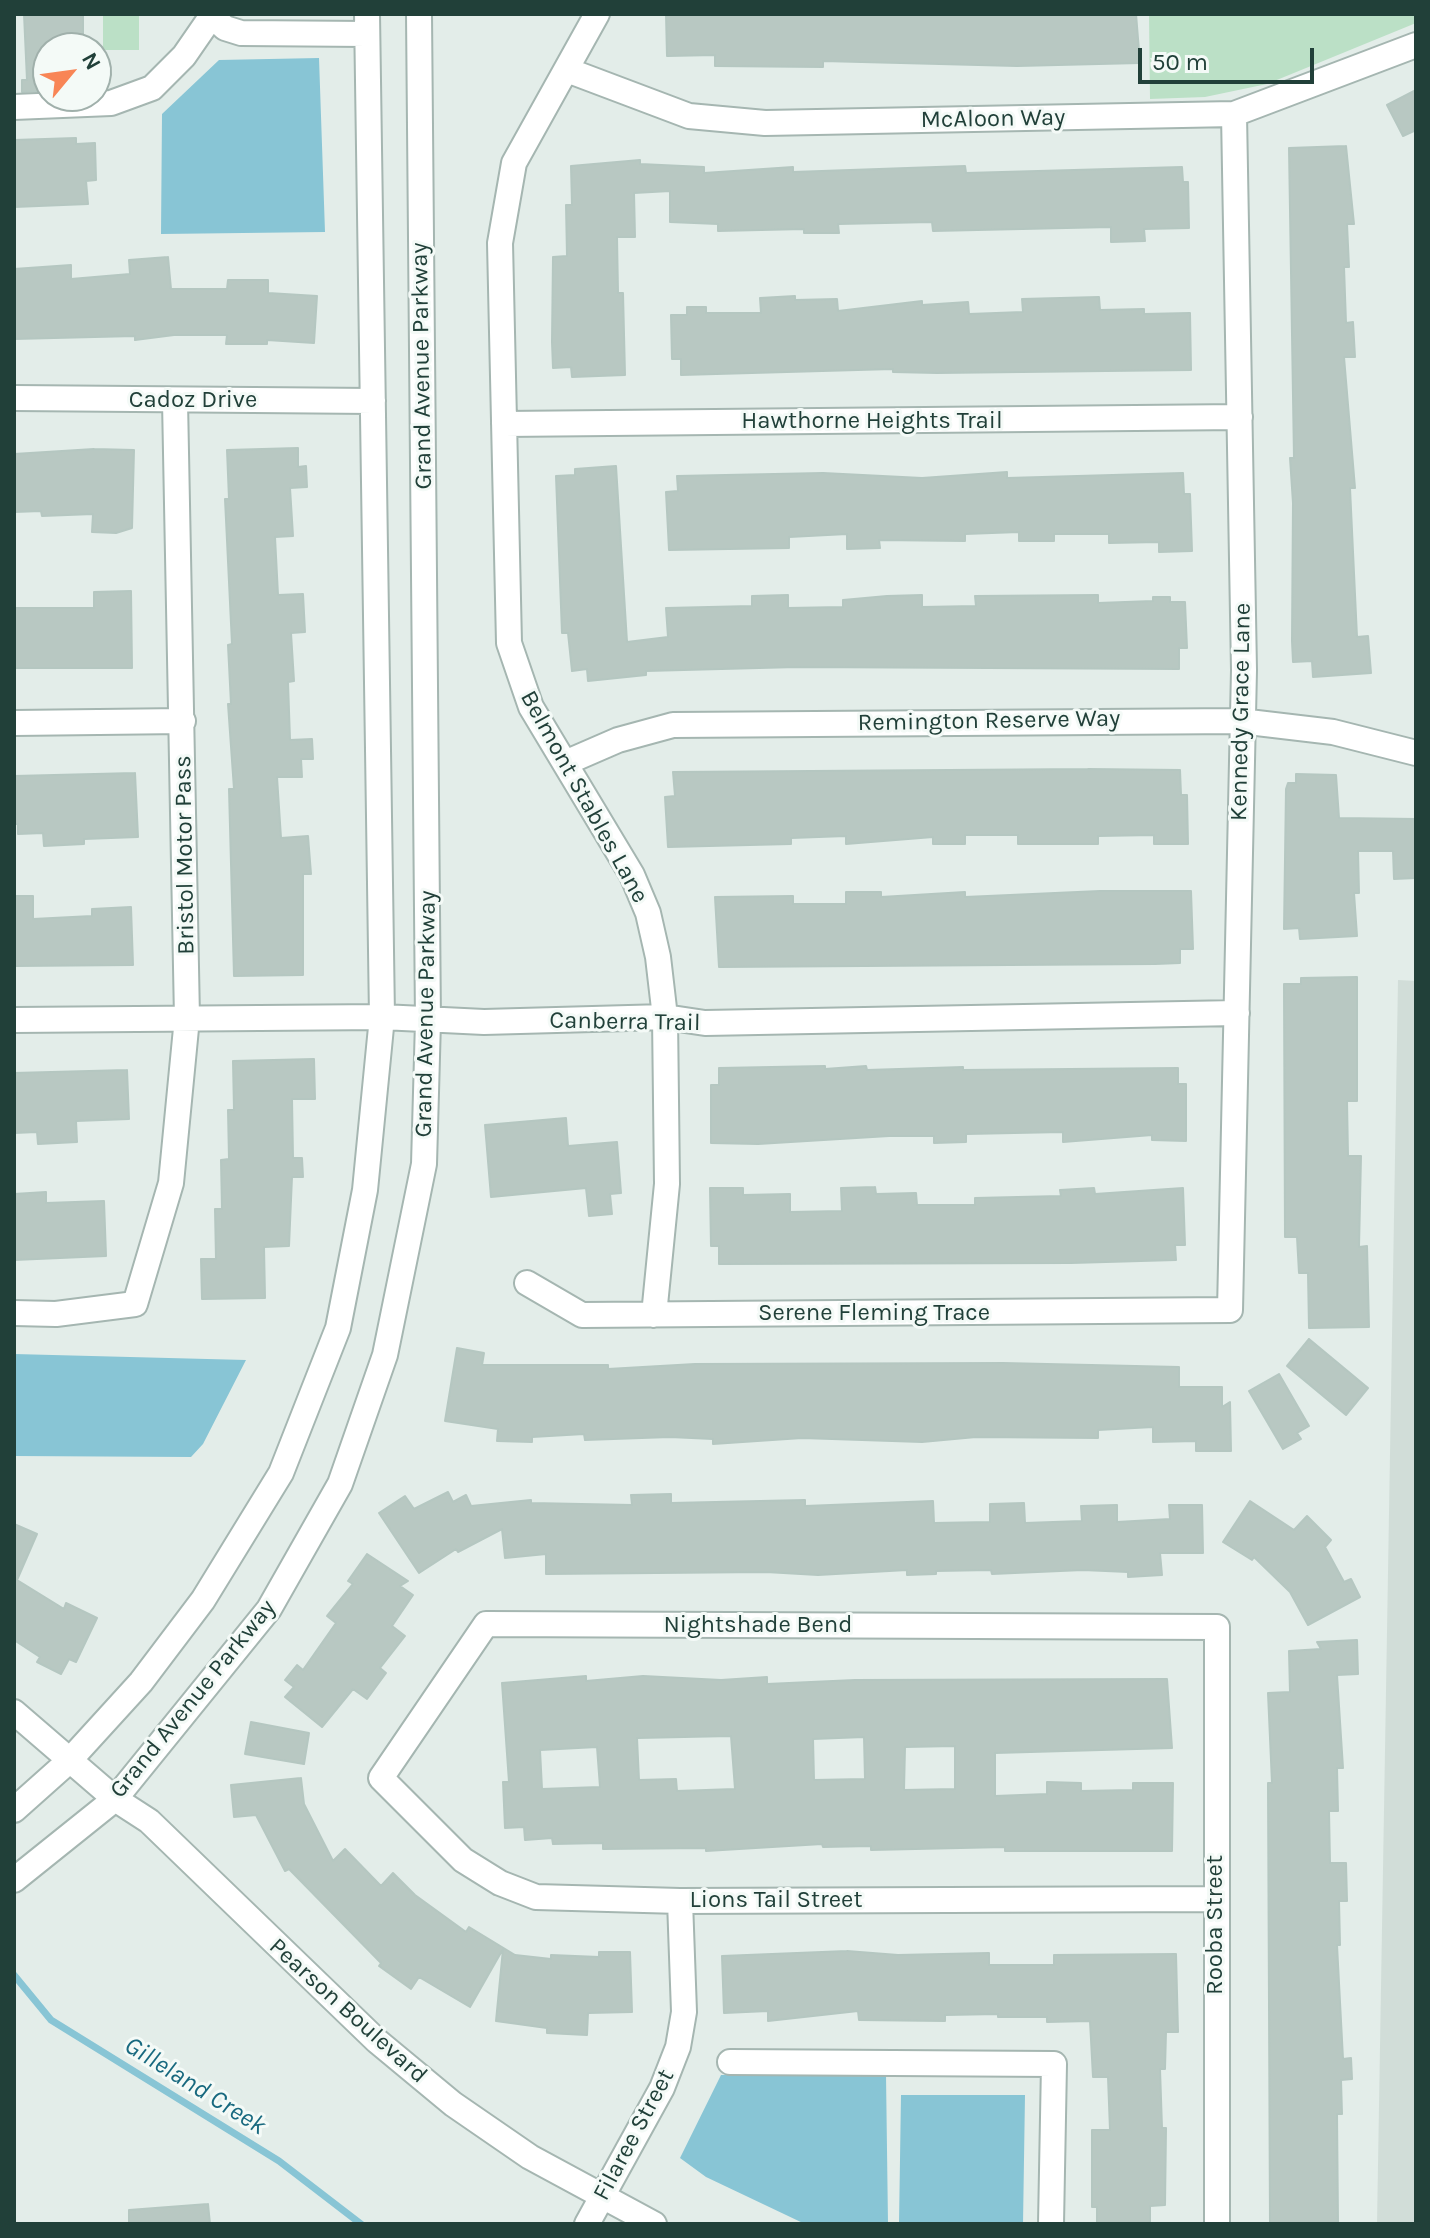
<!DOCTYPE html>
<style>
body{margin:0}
#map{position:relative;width:1430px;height:2238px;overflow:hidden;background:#e3ede9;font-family:Karla,sans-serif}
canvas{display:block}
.frame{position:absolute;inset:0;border:16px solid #214039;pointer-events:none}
.north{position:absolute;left:32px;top:32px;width:80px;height:80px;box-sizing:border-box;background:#f4faf7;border:2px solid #a0b0ab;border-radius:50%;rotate:61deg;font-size:22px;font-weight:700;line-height:32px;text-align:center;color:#214039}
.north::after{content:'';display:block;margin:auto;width:28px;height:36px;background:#f88556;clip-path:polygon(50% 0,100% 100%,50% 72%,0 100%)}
.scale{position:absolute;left:1138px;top:48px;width:176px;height:36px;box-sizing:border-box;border:4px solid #214039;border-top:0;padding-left:10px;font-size:24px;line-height:28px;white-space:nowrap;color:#214039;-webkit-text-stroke:6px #f4faf7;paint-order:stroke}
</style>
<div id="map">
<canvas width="1430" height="2238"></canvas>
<div class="frame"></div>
<div class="north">N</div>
<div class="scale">50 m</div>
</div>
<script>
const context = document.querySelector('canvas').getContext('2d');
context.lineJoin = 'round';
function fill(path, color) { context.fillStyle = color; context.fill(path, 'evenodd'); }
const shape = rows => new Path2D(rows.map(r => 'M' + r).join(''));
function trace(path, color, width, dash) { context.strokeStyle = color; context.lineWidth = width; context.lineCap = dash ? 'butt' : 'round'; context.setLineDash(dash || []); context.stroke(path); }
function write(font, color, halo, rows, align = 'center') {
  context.font = font + ' Karla,sans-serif'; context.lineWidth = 6; context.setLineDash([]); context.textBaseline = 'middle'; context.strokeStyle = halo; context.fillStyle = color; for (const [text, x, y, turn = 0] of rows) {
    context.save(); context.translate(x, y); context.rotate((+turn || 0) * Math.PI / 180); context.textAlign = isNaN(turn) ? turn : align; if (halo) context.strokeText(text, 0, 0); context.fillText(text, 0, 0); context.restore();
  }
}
const built = shape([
 [1398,980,1416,981,1416,2224,1377,2224]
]);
const green = shape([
 [103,14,139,14,139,50,103,50],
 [1149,14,1416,14,1416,23,1267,84,1205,97,1150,99]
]);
const water = shape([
 [319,58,325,232,161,234,162,114,219,60],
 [14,1354,246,1360,203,1444,191,1457,14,1456],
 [721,2075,886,2075,888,2224,805,2224,706,2177,680,2158],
 [901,2095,1025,2095,1023,2224,899,2224]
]);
const stream = shape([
 [14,1975,51,2020,279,2161,361,2224]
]);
const building = shape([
 [24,14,83,14,83,46,48,47,48,91,22,92,22,80,27,80,24,14],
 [666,14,1136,14,1140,63,1017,66,823,61,823,67,715,66,715,55,667,56,666,14],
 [1416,90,1416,130,1403,136,1387,105,1416,90],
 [76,138,76,144,95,143,96,180,86,181,88,204,14,207,14,140,76,138],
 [1346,146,1354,224,1347,224,1349,267,1344,267,1346,323,1353,322,1355,357,1344,357,1355,488,1350,488,1357,637,1368,636,1371,673,1313,677,1312,661,1293,662,1292,641,1293,503,1290,458,1294,458,1289,148,1346,146],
 [640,160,640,164,704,167,704,173,793,167,793,172,965,166,966,173,1182,167,1183,182,1188,182,1189,228,1144,229,1145,241,1111,242,1111,227,933,231,932,222,838,224,839,233,804,233,804,229,718,231,718,224,670,222,670,191,634,193,635,237,617,237,618,293,623,293,625,375,572,377,571,367,553,368,552,342,553,257,567,256,566,205,572,205,571,166,640,160],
 [168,257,171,289,227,289,228,280,268,280,268,293,317,296,314,343,267,340,267,344,226,344,227,335,174,335,135,340,135,336,14,339,14,269,71,265,71,279,130,274,129,260,168,257],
 [795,296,795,300,837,299,838,311,922,301,922,305,968,302,969,314,1023,312,1022,299,1099,297,1100,310,1144,309,1144,314,1190,313,1191,370,937,373,893,372,893,369,681,375,681,359,672,359,671,315,687,315,687,307,706,307,706,313,761,313,760,298,795,296],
 [298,448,298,467,306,466,307,487,290,488,293,536,275,537,278,595,303,594,305,632,291,633,294,681,288,682,290,740,312,739,313,759,301,759,302,777,277,777,281,838,308,836,311,874,303,874,303,975,234,976,229,789,234,789,228,704,231,704,228,645,232,644,225,499,229,499,227,450,298,448],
 [94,449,134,450,132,528,116,533,92,532,93,514,42,516,41,511,14,512,14,454,94,449],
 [616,466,627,642,668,637,666,608,752,606,752,596,788,595,788,608,843,607,843,600,887,596,922,595,922,607,976,606,975,596,1098,595,1098,603,1153,601,1153,597,1170,597,1170,602,1185,602,1187,648,1179,648,1179,669,797,667,646,671,646,675,588,681,587,669,572,671,568,633,562,633,556,476,575,475,575,469,616,466],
 [1007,472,1007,478,1183,473,1184,494,1190,494,1192,551,1159,552,1159,542,1109,543,1109,534,1054,534,1054,541,1019,541,1019,532,965,534,965,541,879,540,880,548,847,549,847,534,789,537,789,548,669,550,666,492,678,491,677,476,823,473,922,478,1007,472],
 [131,591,132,668,14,668,14,608,94,608,94,592,131,591],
 [1088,769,1180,770,1181,795,1187,795,1188,844,1154,844,1154,835,1098,836,1098,844,1018,844,1018,835,965,835,965,844,933,844,933,837,846,844,846,836,791,838,791,844,668,847,665,797,675,796,673,772,1088,769],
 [135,773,138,837,84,839,84,844,44,846,43,833,18,834,18,824,14,824,14,776,135,773],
 [1296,774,1336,775,1339,818,1416,819,1416,878,1394,879,1393,851,1358,851,1359,893,1354,893,1357,936,1300,939,1299,928,1284,929,1286,789,1288,783,1296,783,1296,774],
 [1100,891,1191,891,1193,949,1180,949,1180,963,1155,964,719,967,715,897,793,896,793,904,846,904,846,892,881,892,881,897,965,892,965,897,1100,891],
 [14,896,33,896,33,919,92,916,92,909,131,907,133,965,14,966,14,896],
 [1357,977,1357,1101,1347,1101,1348,1156,1361,1156,1359,1247,1367,1246,1369,1327,1309,1328,1308,1273,1299,1273,1297,1237,1285,1237,1284,984,1301,984,1301,978,1357,977],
 [314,1059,315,1099,292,1099,293,1158,302,1158,303,1177,292,1177,289,1246,264,1247,265,1298,202,1299,201,1259,216,1259,215,1209,222,1209,221,1160,229,1159,228,1110,234,1110,233,1061,314,1059],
 [825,1066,825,1069,866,1066,867,1070,963,1067,963,1070,1178,1068,1178,1084,1186,1084,1186,1141,1152,1140,1152,1135,1063,1142,1063,1132,966,1134,966,1142,934,1143,934,1136,889,1136,758,1144,711,1143,711,1085,719,1085,719,1068,825,1066],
 [127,1070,129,1119,76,1121,77,1142,38,1144,37,1132,14,1133,14,1073,127,1070],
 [566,1118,568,1146,617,1142,621,1193,610,1194,612,1214,589,1216,586,1188,491,1197,485,1125,566,1118],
 [875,1187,876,1194,916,1193,917,1205,975,1205,975,1198,1061,1196,1060,1190,1094,1188,1095,1194,1183,1188,1185,1245,1175,1245,1176,1260,1071,1263,719,1264,719,1246,711,1246,710,1188,743,1188,743,1195,790,1194,790,1212,842,1211,841,1188,875,1187],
 [46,1192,46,1203,104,1201,106,1256,14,1260,14,1194,46,1192],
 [1309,1339,1368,1388,1346,1415,1287,1366,1309,1339],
 [457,1348,484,1353,482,1365,608,1365,608,1369,695,1364,1003,1363,1179,1367,1179,1387,1222,1387,1222,1407,1230,1402,1231,1451,1196,1451,1196,1441,1153,1442,1153,1427,1098,1430,1098,1438,976,1437,922,1442,802,1438,713,1444,713,1439,670,1437,585,1440,584,1434,532,1437,532,1442,497,1441,498,1429,445,1421,457,1348],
 [1279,1374,1309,1426,1297,1433,1301,1439,1283,1449,1249,1391,1279,1374],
 [448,1492,453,1502,466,1495,471,1506,531,1500,531,1503,632,1505,631,1495,671,1494,671,1503,805,1500,805,1506,933,1501,934,1523,990,1522,990,1504,1024,1503,1025,1523,1082,1521,1081,1506,1117,1505,1117,1522,1170,1519,1169,1505,1202,1505,1203,1553,1160,1553,1162,1575,1128,1577,1128,1572,1083,1570,992,1574,991,1570,936,1571,936,1574,907,1575,907,1570,818,1575,766,1572,546,1574,546,1554,505,1558,502,1529,458,1552,456,1549,419,1573,379,1513,405,1496,414,1509,448,1492],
 [1250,1501,1294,1530,1307,1516,1331,1540,1325,1547,1344,1582,1351,1579,1360,1597,1308,1625,1290,1592,1254,1557,1252,1560,1223,1542,1250,1501],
 [14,1524,37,1534,17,1580,64,1609,66,1603,97,1618,76,1662,69,1659,61,1674,37,1662,40,1657,14,1640,14,1524],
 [367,1554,408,1581,400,1586,413,1595,392,1626,405,1636,380,1668,386,1673,367,1699,353,1689,322,1727,285,1697,294,1687,285,1680,297,1665,303,1670,336,1623,327,1616,353,1584,348,1581,367,1554],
 [1357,1640,1358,1674,1337,1675,1343,1768,1337,1768,1338,1811,1329,1811,1330,1863,1346,1863,1347,1901,1339,1901,1340,1945,1337,1945,1343,2059,1351,2058,1352,2079,1341,2080,1342,2114,1337,2114,1338,2224,1270,2224,1268,1783,1272,1783,1268,1693,1290,1692,1289,1651,1321,1649,1317,1642,1357,1640],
 [586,1676,586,1681,643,1676,721,1680,767,1677,767,1684,855,1680,1167,1679,1172,1748,995,1753,995,1796,1047,1794,1047,1782,1081,1783,1081,1791,1133,1790,1133,1783,1173,1783,1172,1851,1005,1851,1005,1847,871,1850,871,1846,823,1847,822,1844,706,1851,706,1848,603,1849,603,1843,553,1844,552,1838,525,1840,524,1827,505,1828,503,1782,509,1782,502,1683,586,1676],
 [731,1736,735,1789,677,1791,676,1779,639,1780,637,1738,731,1736],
 [864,1737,865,1779,814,1780,813,1739,864,1737],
 [955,1746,955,1789,904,1790,905,1747,955,1746],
 [597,1747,600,1787,542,1789,540,1750,597,1747],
 [251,1722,309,1733,304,1764,245,1754,251,1722],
 [301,1778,304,1804,333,1861,345,1849,381,1886,393,1873,415,1895,466,1932,469,1927,515,1955,551,1959,551,1955,599,1957,599,1952,630,1952,632,2012,588,2013,587,2035,547,2033,547,2028,496,2021,503,1949,470,2007,419,1977,411,1989,379,1966,381,1963,289,1869,285,1871,256,1815,234,1817,231,1785,301,1778],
 [847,1951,898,1955,989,1953,989,1965,1054,1965,1054,1955,1176,1954,1178,2032,1166,2032,1165,2069,1160,2069,1162,2128,1166,2128,1165,2205,1150,2206,1150,2224,1097,2224,1097,2207,1092,2207,1092,2130,1110,2130,1108,2077,1093,2077,1090,2021,1047,2022,1047,2017,998,2017,998,2014,945,2015,945,2021,859,2020,858,2011,768,2021,768,2011,724,2013,722,1956,847,1951],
 [208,2204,210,2224,129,2224,129,2210,208,2204]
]);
const minor = shape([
 [597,14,514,163,500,243,509,643,531,707,632,875,648,913,658,957,665,1017,667,1184,654,1315],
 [213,17,225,28,241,33,367,34],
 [567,70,689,116,765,123,1234,114,1416,45],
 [14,107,111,103,152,88,184,56,213,14],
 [14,398,373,401],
 [504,424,1240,417],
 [14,723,183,721],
 [565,763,618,740,673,725,1240,721,1333,732,1416,753],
 [14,1020,382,1017,484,1022,665,1017,705,1023,1237,1013],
 [527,1283,582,1315,1230,1310,1244,670,1234,114],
 [14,1313,56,1314,135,1304,171,1183,187,1018,175,401],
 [14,1712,115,1799,149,1821,377,2041,453,2104,530,2157,654,2224],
 [14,1810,69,1761,141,1682,203,1600,281,1473,338,1328,365,1190,382,1017,367,14],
 [14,1880,115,1799,269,1609,340,1484,385,1355,424,1164,428,1021,419,14],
 [1215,1899,680,1901,536,1897,500,1883,463,1860,381,1778,486,1624,1217,1627,1217,2224],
 [730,2062,1054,2064,1051,2224],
 [587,2224,662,2088,678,2047,684,2012,680,1901]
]);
const streetNames = [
 ["McAloon Way",993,119,-1],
 ["Grand Avenue Parkway",422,366,-91],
 ["Cadoz Drive",193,400],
 ["Hawthorne Heights Trail",872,421],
 ["Kennedy Grace Lane",1241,712,-89],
 ["Remington Reserve Way",989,721,-1],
 ["Belmont Stables Lane",584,797,61],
 ["Bristol Motor Pass",185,855,-91],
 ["Grand Avenue Parkway",426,1014,-89],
 ["Canberra Trail",625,1022,1],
 ["Serene Fleming Trace",874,1313],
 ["Nightshade Bend",758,1625],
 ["Grand Avenue Parkway",193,1699,-51],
 ["Lions Tail Street",776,1900],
 ["Rooba Street",1215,1925,-90],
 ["Pearson Boulevard",348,2011,42],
 ["Filaree Street",634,2135,-62]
];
const waterNames = [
 ["Gilleland Creek",195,2086,32]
];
fill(built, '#d1ddd8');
fill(green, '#bbe0c6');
fill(water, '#88c5d5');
trace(stream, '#88c5d5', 7);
fill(building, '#b8c8c2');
trace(building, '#b5c7c1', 2);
trace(minor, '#a5b6b1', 28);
trace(minor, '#fff', 24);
write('24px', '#214039', '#f4faf7', streetNames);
write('italic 26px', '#18697f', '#f4faf7', waterNames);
</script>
